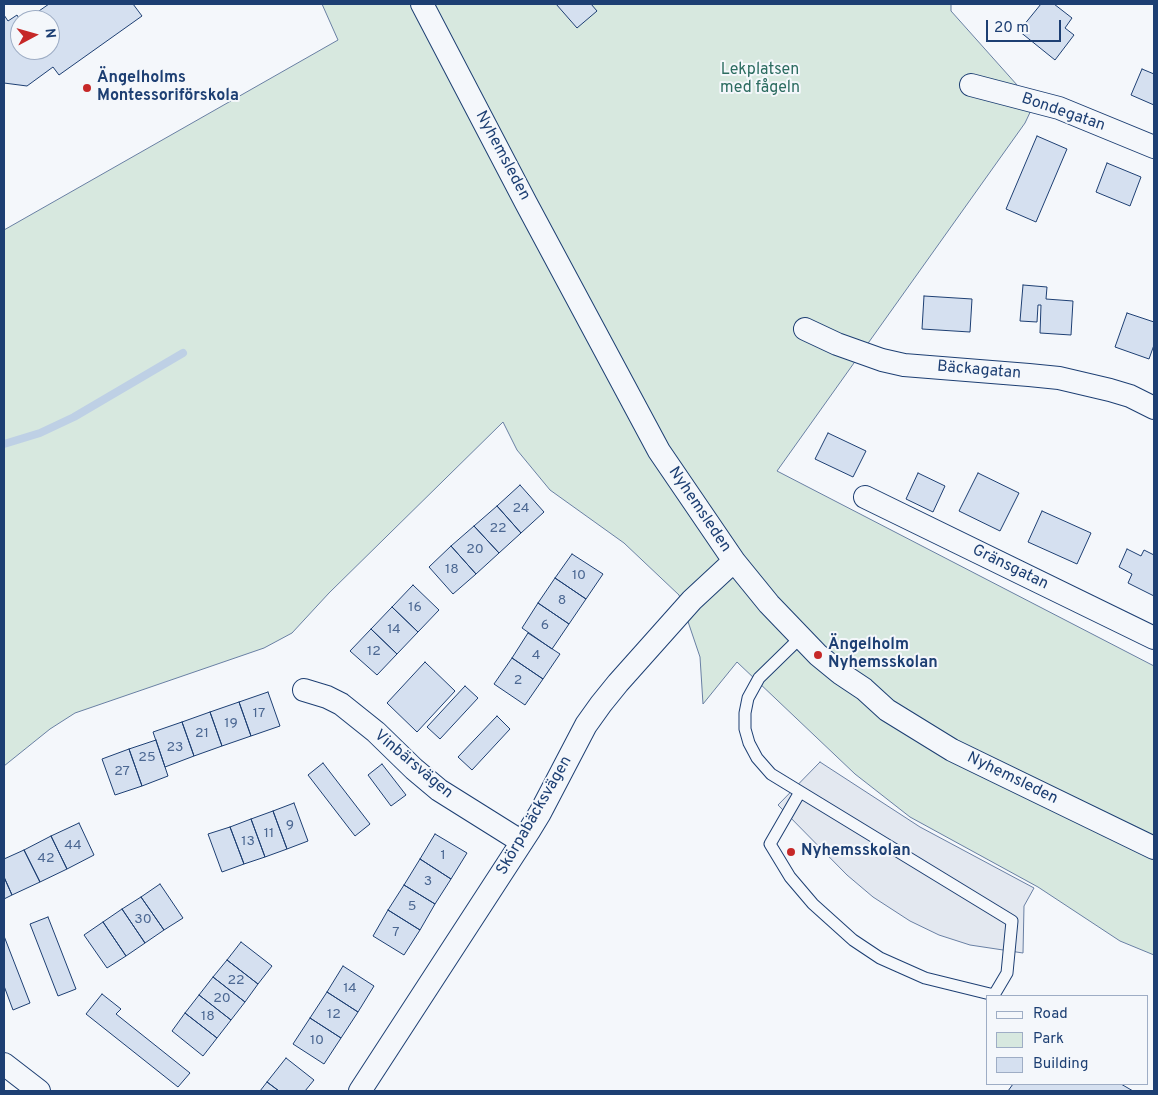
<!DOCTYPE html>
<meta charset="utf-8">
<style>
body{margin:0}
#map{position:relative;width:1158px;height:1095px;overflow:hidden;background:#f4f7fb;font-family:Overpass,sans-serif}
canvas{display:block}
.frame{position:absolute;inset:0;border:5px solid #1d3f73;pointer-events:none}
.legend{position:absolute;left:986px;top:995px;width:162px;height:90px;box-sizing:border-box;background:#f4f7fb;border:1px solid #9eadc5;margin:0;padding:6px 9px;list-style:none;font-size:15px;color:#1d3f73}
.legend li{display:flex;align-items:center;gap:10px;height:25px}
.legend b{width:25px;border:1px solid #9eadc5}
.north{position:absolute;left:10px;top:10px;width:50px;height:50px;box-sizing:border-box;background:#f4f7fb;border:1px solid #9eadc5;border-radius:50%;rotate:84deg;font-size:14px;font-weight:700;line-height:20px;text-align:center;color:#1d3f73}
.north::after{content:'';display:block;margin:auto;width:18px;height:22px;background:#c62828;clip-path:polygon(50% 0,100% 100%,50% 72%,0 100%)}
.scale{position:absolute;left:986px;top:20px;width:75px;height:22px;box-sizing:border-box;border:2px solid #1d3f73;border-top:0;padding-left:6px;font-size:15px;line-height:18px;white-space:nowrap;color:#1d3f73;-webkit-text-stroke:4px #f4f7fb;paint-order:stroke}
</style>
<div id="map">
<canvas width="1158" height="1095"></canvas>
<div class="frame"></div>
<ul class="legend">
<li><b style="height:6px;background:#f4f7fb"></b>Road</li>
<li><b style="height:14px;background:#d7e8df"></b>Park</li>
<li><b style="height:14px;background:#d5e0f0"></b>Building</li>
</ul>
<div class="north">N</div>
<div class="scale">20 m</div>
</div>
<script>
const context = document.querySelector('canvas').getContext('2d');
context.lineJoin = 'round';
function fill(path, color) { context.fillStyle = color; context.fill(path, 'evenodd'); }
const shape = rows => new Path2D(rows.map(r => 'M' + r).join(''));
function trace(path, color, width, dash) { context.strokeStyle = color; context.lineWidth = width; context.lineCap = dash ? 'butt' : 'round'; context.setLineDash(dash || []); context.stroke(path); }
function write(font, color, halo, rows, align = 'center') {
  context.font = font + ' Overpass,sans-serif'; context.lineWidth = 4; context.setLineDash([]); context.textBaseline = 'middle'; context.strokeStyle = halo; context.fillStyle = color; for (const [text, x, y, turn = 0] of rows) {
    context.save(); context.translate(x, y); context.rotate((+turn || 0) * Math.PI / 180); context.textAlign = isNaN(turn) ? turn : align; if (halo) context.strokeText(text, 0, 0); context.fillText(text, 0, 0); context.restore();
  }
}
const green = shape([
 [322,4,951,4,951,11,1034,104,1025,123,777,471,1154,666,1154,955,1120,941,1038,887,910,817,855,774,737,662,703,704,700,657,679,595,624,543,550,490,517,450,503,422,329,593,292,633,264,648,75,713,50,729,4,766,4,230,338,40,322,4]
]);
const parking = shape([
 [820,762,920,827,1034,888,1024,906,1023,953,970,945,939,935,910,921,873,897,847,875,778,805,820,762]
]);
const stream = shape([
 [4,444,40,433,74,417,183,353]
]);
const building = shape([
 [49,4,133,4,142,16,59,75,53,67,27,86,4,83,4,15,8,21,17,15,20,20,20,50,50,50,50,20,26,20,49,4],
 [556,4,591,4,597,11,577,28,556,4],
 [1041,4,1054,4,1072,18,1065,28,1074,35,1055,60,1019,31,1041,4],
 [1142,69,1154,74,1154,105,1131,95,1142,69],
 [1037,136,1067,149,1036,222,1006,209,1037,136],
 [1107,163,1141,177,1130,206,1096,192,1107,163],
 [1023,285,1047,287,1046,299,1073,301,1071,335,1040,333,1041,305,1038,305,1037,322,1020,321,1023,285],
 [924,296,972,299,970,332,922,329,924,296],
 [1127,313,1154,322,1154,345,1149,359,1115,347,1127,313],
 [828,433,866,451,853,477,815,459,828,433],
 [918,473,945,486,933,512,906,499,918,473],
 [978,473,1019,493,1000,531,959,511,978,473],
 [520,485,544,512,521,533,497,506,520,485],
 [497,506,521,533,499,553,474,526,497,506],
 [1042,511,1091,533,1077,564,1028,542,1042,511],
 [474,526,499,553,476,574,451,546,474,526],
 [451,546,476,574,453,594,429,567,451,546],
 [1127,549,1141,556,1144,550,1154,555,1154,596,1128,583,1132,574,1119,567,1127,549],
 [572,554,603,574,586,599,555,578,572,554],
 [555,578,586,599,569,624,538,603,555,578],
 [413,585,439,610,418,632,392,607,413,585],
 [538,603,569,624,552,649,522,628,538,603],
 [392,607,418,632,397,654,371,629,392,607],
 [371,629,397,654,377,675,350,651,371,629],
 [528,633,560,654,543,679,512,658,528,633],
 [512,658,543,679,525,705,494,684,512,658],
 [425,662,455,691,417,732,387,703,425,662],
 [465,686,478,698,440,739,427,727,465,686],
 [268,692,280,726,251,736,239,702,268,692],
 [239,702,251,736,222,746,210,712,239,702],
 [210,712,222,746,194,756,182,722,210,712],
 [497,716,510,729,472,770,458,757,497,716],
 [182,722,194,756,165,767,153,732,182,722],
 [156,740,168,776,142,786,129,749,156,740],
 [129,749,142,786,115,795,102,759,129,749],
 [323,763,370,824,355,836,308,775,323,763],
 [382,764,406,795,391,806,368,775,382,764],
 [294,803,308,841,287,849,273,811,294,803],
 [273,811,287,849,265,857,251,819,273,811],
 [251,819,265,857,244,864,230,827,251,819],
 [79,823,94,855,67,869,51,836,79,823],
 [230,827,244,864,222,872,208,834,230,827],
 [435,834,467,853,451,879,420,859,435,834],
 [51,836,67,869,40,882,24,850,51,836],
 [24,850,40,882,12,895,4,877,4,859,24,850],
 [420,859,451,879,435,904,404,885,420,859],
 [4,877,12,895,4,899,4,877],
 [160,884,183,918,164,930,141,897,160,884],
 [404,885,435,904,420,930,388,910,404,885],
 [141,897,164,930,145,943,122,909,141,897],
 [122,909,145,943,126,956,103,922,122,909],
 [388,910,420,930,404,955,373,936,388,910],
 [48,917,76,989,58,996,30,924,48,917],
 [103,922,126,956,107,968,84,935,103,922],
 [4,936,30,1003,13,1010,4,986,4,936],
 [241,942,272,966,258,984,227,960,241,942],
 [227,960,258,984,245,1002,213,977,227,960],
 [343,966,374,986,358,1012,327,992,343,966],
 [213,977,245,1002,231,1020,199,995,213,977],
 [327,992,358,1012,341,1038,310,1018,327,992],
 [102,994,121,1009,116,1014,190,1073,178,1087,86,1014,102,994],
 [199,995,231,1020,217,1038,185,1013,199,995],
 [185,1013,217,1038,203,1056,172,1031,185,1013],
 [310,1018,341,1038,324,1064,293,1044,310,1018],
 [286,1058,314,1080,305,1091,279,1091,267,1082,286,1058],
 [267,1082,279,1091,260,1091,267,1082],
 [1013,1084,1121,1084,1133,1091,1008,1091,1013,1084]
]);
const lane = shape([
 [800,792,770,844,790,877,813,904,853,940,880,958,925,978,994,995,1007,973,1012,921,771,774,757,758,749,743,745,729,745,713,748,698,759,678,801,637]
]);
const street = shape([
 [422,4,526,203,659,451,734,561,769,604,818,655,840,673,864,689,887,710,952,750,1154,848],
 [971,85,1059,108,1154,147],
 [805,329,837,344,882,360,904,365,1029,375,1059,378,1110,390,1130,396,1154,408],
 [865,497,1154,638],
 [304,690,327,697,341,704,376,732,414,769,439,790,522,842],
 [4,1064,39,1091],
 [360,1091,529,831,540,813,586,725,601,704,618,683,692,600,734,561]
]);
const markers = [
 [87,88,5,"#c62828"],
 [818,655,5,"#c62828"],
 [791,852,5,"#c62828"]
];
const numberNames = [
 ["24",521,509],
 ["22",498,529],
 ["20",475,550],
 ["18",452,570],
 ["10",579,576],
 ["8",562,601],
 ["16",415,608],
 ["6",545,626],
 ["14",394,630],
 ["12",374,652],
 ["4",536,656],
 ["2",518,681],
 ["17",259,714],
 ["19",231,724],
 ["21",202,734],
 ["23",175,748],
 ["25",147,758],
 ["27",122,772],
 ["9",290,826],
 ["11",269,834],
 ["13",248,842],
 ["44",73,846],
 ["1",443,856],
 ["42",46,859],
 ["3",428,882],
 ["5",412,907],
 ["30",143,920],
 ["7",396,933],
 ["22",236,981],
 ["14",350,989],
 ["20",222,999],
 ["12",334,1015],
 ["18",208,1017],
 ["10",317,1041]
];
const parkNames = [
 ["Lekplatsen",760,71],
 ["med fågeln",760,89]
];
const poiNames = [
 ["Ängelholms",97,79],
 ["Montessoriförskola",97,97],
 ["Ängelholm",828,646],
 ["Nyhemsskolan",828,664],
 ["Nyhemsskolan",801,852]
];
const streetNames = [
 ["Bondegatan",1063,113,19],
 ["Nyhemsleden",502,156,62],
 ["Bäckagatan",979,371,5],
 ["Nyhemsleden",699,510,56],
 ["Gränsgatan",1010,568,26],
 ["Vinbärsvägen",413,765,40],
 ["Nyhemsleden",1012,779,26],
 ["Skörpabäcksvägen",535,816,-60]
];
fill(green, '#d7e8df');
trace(green, '#687fa3', 1);
fill(parking, '#e3e8f0');
trace(parking, '#687fa3', 1);
trace(stream, '#bed0e5', 8);
fill(building, '#d5e0f0');
trace(building, '#1d3f73', 1);
trace(lane, '#1d3f73', 13);
trace(street, '#1d3f73', 24);
trace(lane, '#f4f7fb', 11);
trace(street, '#f4f7fb', 22);
for (const [x, y, r, color] of markers) { const dot = new Path2D(); dot.arc(x, y, r, 0, 2 * Math.PI); context.fillStyle = color; context.fill(dot); trace(dot, '#f4f7fb', 2); }
write('14px', '#4b6792', null, numberNames);
write('16px', '#2c6c60', '#f4f7fb', parkNames);
write('bold 16px', '#1d3f73', '#f4f7fb', poiNames, 'left');
write('16px', '#1d3f73', '#f4f7fb', streetNames);
</script>
